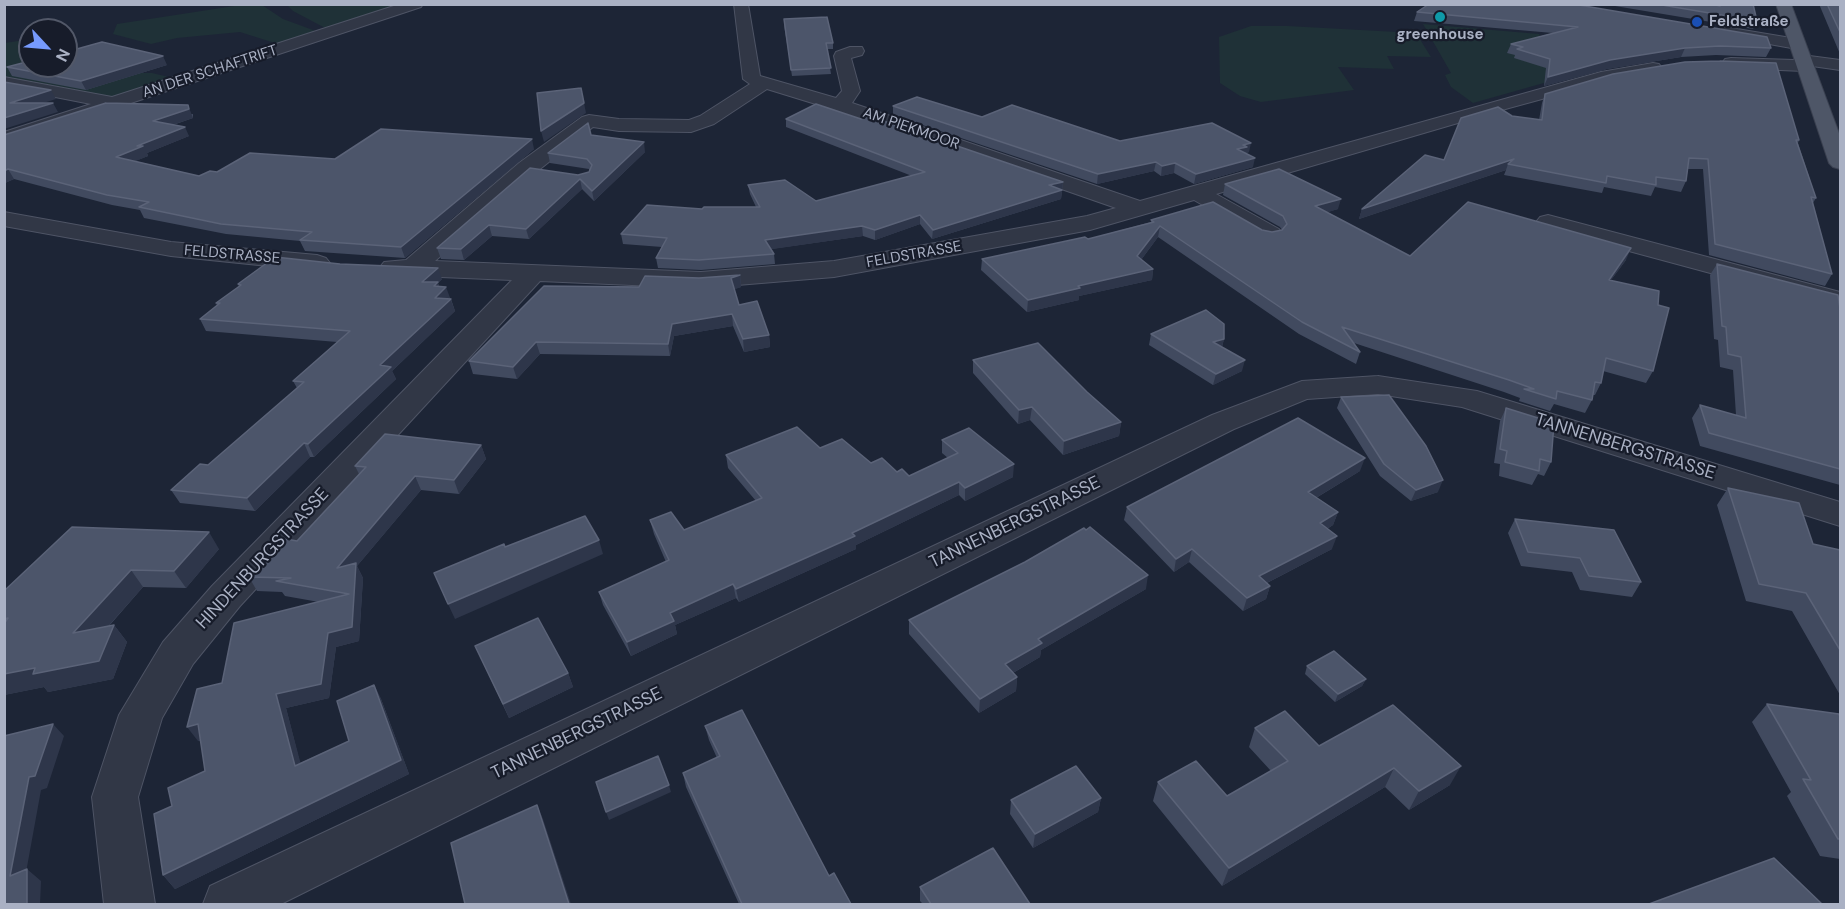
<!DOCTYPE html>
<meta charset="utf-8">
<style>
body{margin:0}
#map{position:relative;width:1845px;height:909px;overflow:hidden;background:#1d2536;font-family:"DM Sans",sans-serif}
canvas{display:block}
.frame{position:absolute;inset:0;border:6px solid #aab1c4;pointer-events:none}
.north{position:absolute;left:18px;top:18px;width:60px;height:60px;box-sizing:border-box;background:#171c2a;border:2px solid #525868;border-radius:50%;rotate:116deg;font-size:16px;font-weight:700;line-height:24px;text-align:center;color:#aab1c4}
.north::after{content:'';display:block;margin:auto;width:21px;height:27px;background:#769afd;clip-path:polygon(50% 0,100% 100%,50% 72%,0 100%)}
</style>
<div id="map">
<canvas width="1845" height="909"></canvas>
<div class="frame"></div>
<div class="north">N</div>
</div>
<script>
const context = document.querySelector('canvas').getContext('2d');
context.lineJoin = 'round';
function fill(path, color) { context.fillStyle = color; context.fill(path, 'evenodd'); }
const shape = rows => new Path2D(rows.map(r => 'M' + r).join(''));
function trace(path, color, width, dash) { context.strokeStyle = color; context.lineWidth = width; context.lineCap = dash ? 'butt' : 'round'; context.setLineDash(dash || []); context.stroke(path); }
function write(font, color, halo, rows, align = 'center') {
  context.font = font + ' "DM Sans",sans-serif'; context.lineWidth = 4.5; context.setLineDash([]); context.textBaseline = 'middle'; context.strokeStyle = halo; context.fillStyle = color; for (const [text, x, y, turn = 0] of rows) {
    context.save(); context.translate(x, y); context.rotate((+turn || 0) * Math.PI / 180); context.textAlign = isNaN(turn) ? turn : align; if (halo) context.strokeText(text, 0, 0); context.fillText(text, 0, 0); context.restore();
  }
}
const green = shape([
 [247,4,262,5,283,19,321,33,281,45,240,32,177,38,151,44,113,34,117,24],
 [287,5,409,5,329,30,293,11],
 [1423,24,1539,34,1565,77,1473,103,1451,87,1445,75,1451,73],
 [1251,26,1287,26,1416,33,1431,57,1387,56,1394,69,1338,67,1354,90,1261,102,1240,96,1220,83,1219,37],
 [30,39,30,66,66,66,116,73,152,73,177,79,111,100,5,79,5,43]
]);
const minor = shape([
 [400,4,423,4,421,7,4,145,4,132,91,104,4,87,4,77,112,97,400,4],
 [734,4,748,4,760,76,836,98,842,91,834,56,836,52,850,47,862,47,864,51,862,55,851,58,860,91,852,103,1140,201,1601,72,1653,63,1659,64,1662,68,1659,72,1608,81,1509,108,1216,194,1279,229,1282,234,1279,239,1270,241,1261,239,1194,200,1090,230,834,277,701,288,540,281,240,606,193,664,162,718,138,797,155,904,104,904,92,797,119,715,163,642,212,586,512,280,393,275,384,272,380,267,384,262,406,260,519,163,582,117,589,115,619,119,689,120,700,116,750,84,743,79,734,4],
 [767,89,832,109,1116,208,1087,216,834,261,701,272,435,261,535,173,593,127,619,131,691,132,714,124,767,89],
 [1725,27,1797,39,1805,44,1797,49,1719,35,1717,32,1725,27],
 [1802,55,1840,60,1840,70,1812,66,1804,71,1731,68,1725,67,1722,63,1725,59,1731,58,1794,60,1796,56,1802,55],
 [4,212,171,242,317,255,326,258,330,263,326,268,317,271,171,256,4,226,4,212],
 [1548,215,1840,292,1840,308,1540,227,1536,222,1540,217,1548,215],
 [1378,376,1477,391,1840,502,1840,526,1462,407,1378,394,1307,399,1234,429,281,904,203,904,210,886,1212,415,1302,381,1378,376]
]);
const major = shape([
 [1776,4,1791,4,1840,136,1840,169,1833,167,1829,163,1776,4]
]);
const wall = shape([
 [1429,4,1771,48,1766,57,1716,55,1681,57,1607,69,1544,86,1546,68,1514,58,1515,55,1507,53,1511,44,1553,33,1414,21,1417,12],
 [1603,4,1753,4,1757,21,1753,29],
 [1819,4,1840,4,1840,54],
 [784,25,833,43,833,49,827,49,831,74,792,76],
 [167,65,86,90,12,76,7,67],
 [1545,94,1799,140,1798,143,1816,198,1813,203,1832,274,1825,286,1709,255,1703,169,1688,169,1686,181,1681,192,1655,187,1651,196,1604,187,1602,193,1504,175,1506,170,1359,219,1362,209,1444,160,1512,116,1539,120,1542,103],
 [893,106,1120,141,1249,152,1246,153,1253,167,1194,184,1174,173,1161,176,1154,171,1097,184,893,115],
 [193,114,193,118,173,125,189,136,147,153,148,156,135,161,199,176,217,172,335,159,534,149,405,258,305,251,300,241,226,234,144,218,140,210,112,205,14,179,5,183,4,135],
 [786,119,861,119,1063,182,1061,199,932,239,920,224,875,240,863,236,771,249,774,254,775,264,701,270,658,268,656,258,662,247,623,244,621,234,702,209,756,207,750,194,748,185,816,201,912,176,786,127],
 [591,135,645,152,594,201,582,189,529,239,492,236,464,260,441,259,437,248,578,175,589,172,589,169,550,163,548,153],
 [1225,184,1338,209,1327,212,1410,256,1626,260,1611,280,1653,371,1646,383,1603,371,1601,383,1595,395,1593,395,1592,400,1585,413,1554,404,1550,411,1519,401,1520,398,1504,392,1354,343,1360,352,1356,364,1299,334,1158,237,1141,260,1153,269,1152,280,1079,296,1079,300,1027,312,981,270,982,259,1088,239,1151,222,1151,220,1262,230,1272,232,1282,230,1280,227,1223,195],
 [340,264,442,279,438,283,439,286,451,299,455,311,392,371,396,379,314,457,310,457,255,511,180,503,171,490,208,465,297,388,293,381,337,342,206,331,200,319,217,306,216,303,239,287,238,284],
 [1717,264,1840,309,1840,485,1700,446,1692,418,1700,405,1736,415,1733,370,1720,367,1718,340,1714,339,1710,275],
 [740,275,741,287,734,289,739,305,769,335,770,347,744,352,733,326,674,336,670,356,540,354,517,379,473,374,469,361,639,287,699,278],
 [1151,334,1224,339,1222,347,1242,371,1213,385,1149,345],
 [973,360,1087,392,1121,422,1119,436,1063,455,1030,420,1018,424,973,373],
 [1341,397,1438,492,1411,501,1380,476,1337,408],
 [1506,408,1551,462,1544,476,1538,474,1532,485,1499,476,1500,464,1494,463,1500,421],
 [942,440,1013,477,965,501,959,495,856,545,856,549,739,602,736,598,675,625,677,634,631,656,603,605,599,592,666,562,654,534,650,520,684,530,756,501,728,468,726,455,820,448,909,476,948,458,942,453],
 [481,445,486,459,459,494,421,490,357,566,363,578,359,641,336,647,329,698,286,708,300,763,349,741,374,685,381,699,409,774,175,889,163,875,172,806,205,771,201,741,198,741,222,683,319,602,285,596,282,592,257,591,249,577,297,541,359,474,355,466],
 [1360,471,1316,498,1338,512,1333,525,1327,529,1332,549,1267,583,1270,586,1266,599,1243,611,1189,562,1174,572,1124,520,1127,507],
 [1728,488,1813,544,1840,550,1840,695,1792,611,1746,601,1717,505],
 [1515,519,1641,582,1632,597,1580,590,1572,572,1521,566,1508,533],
 [219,549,186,588,143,587,109,626,114,625,127,642,113,679,48,692,44,687,4,695,4,591],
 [1146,589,1041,650,1040,657,1013,673,1017,677,1016,691,979,713,909,634,909,620],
 [475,646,568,673,573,687,509,718],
 [1307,666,1366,679,1362,686,1335,702,1305,674],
 [1767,704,1840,717,1840,859,1820,856,1787,796,1791,792,1752,722],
 [1393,705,1450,785,1409,810,1385,787,1222,886,1153,801,1158,782,1227,796,1271,771,1249,747,1255,728,1319,746],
 [705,726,829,876,851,904,739,904,686,787,683,773,717,758,709,740],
 [1101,798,1098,812,1033,848,1010,814,1011,800],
 [920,887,1030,904,923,904,920,901]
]);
const shadedWall = shape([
 [1685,48,1681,57,1607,69,1544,86,1548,77,1610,60],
 [163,56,167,65,86,90,81,81],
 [51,90,56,99,15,112,10,103],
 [53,103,58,112,4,129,4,118],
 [584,103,586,113,544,142,541,131],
 [188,105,193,118,157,130,153,121],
 [185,127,189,136,147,153,148,156,121,167,116,157,137,146],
 [532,139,534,149,405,258,401,247],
 [644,142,645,152,594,201,592,191],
 [1251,143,1249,152,1246,153,1237,149,1243,145],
 [1255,158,1253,167,1194,184,1196,174],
 [1514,159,1508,164,1506,170,1359,219,1362,209],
 [1156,162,1154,171,1097,184,1098,174],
 [1175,163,1174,173,1161,176,1162,166],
 [8,169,14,179,5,183,4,171],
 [580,179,582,189,529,239,526,229],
 [1063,182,1061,199,932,239,933,230,1049,185],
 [1341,199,1338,209,1313,217,1315,206],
 [920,215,920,224,875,240,875,230],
 [489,225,492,236,464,260,461,249],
 [862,226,863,236,766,250,765,240],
 [1160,226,1158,237,1135,268,1137,256],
 [1631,248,1626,260,1603,291,1609,280],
 [438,268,442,279,438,283,441,292,446,287,455,311,392,371,396,379,314,457,308,444,422,282],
 [1153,269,1152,280,1079,296,1079,300,1027,312,1028,300,1078,286],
 [740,275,741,287,733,290,731,278],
 [732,314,733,326,674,336,670,356,668,344,672,324],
 [769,335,770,347,744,352,743,339],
 [1224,339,1221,350,1213,342],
 [536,342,540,354,517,379,513,367],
 [1245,360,1242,371,1213,385,1216,374],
 [1032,407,1030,420,1018,424,1019,410],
 [1121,422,1119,436,1063,455,1064,441],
 [304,443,310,457,255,511,247,498],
 [481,445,486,459,459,494,454,480],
 [1365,458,1360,471,1304,505,1308,492],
 [1014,464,1013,477,965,501,965,488],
 [415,476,421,490,357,566,363,578,359,641,336,647,329,698,286,708,305,780,295,766,276,694,328,633,352,627,355,568,337,568],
 [1443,480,1438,492,1411,501,1416,490],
 [959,482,959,495,856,545,856,549,739,602,736,589],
 [1338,512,1333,525,1315,536,1320,523],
 [209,532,219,549,186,588,174,571],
 [1337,536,1332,549,1255,589,1259,576],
 [599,540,603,554,455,619,448,604],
 [1192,549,1189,562,1174,572,1176,559],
 [131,570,143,587,87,650,73,633],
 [1148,575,1146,589,1041,650,1040,657,1004,678,1005,664,1038,639],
 [733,584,736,598,675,625,677,634,631,656,627,642,670,613],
 [1270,586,1266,599,1243,611,1247,598],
 [114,625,127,642,113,679,48,692,44,687,4,695,4,674],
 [568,673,573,687,509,718,503,704],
 [1017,677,1016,691,979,713,980,699],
 [1366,679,1362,686,1335,702,1338,694],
 [374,685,381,699,409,774,175,889,163,875,401,760],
 [53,724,64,736,47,788,41,790,23,889,10,876,29,777],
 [198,724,209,739,198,741,187,727],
 [1461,766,1450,785,1409,810,1419,791],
 [1394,768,1385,787,1222,886,1229,868],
 [669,785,671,792,609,820,606,812],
 [1101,798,1098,812,1033,848,1035,834],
 [537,805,543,819,571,904,569,904],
 [27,869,41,881,40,904,27,904]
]);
const building = shape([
 [1429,4,1573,4,1767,37,1771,48,1720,46,1685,48,1610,60,1548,77,1550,59,1517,49,1523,47,1511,44,1578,27,1417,12,1429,4],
 [1656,4,1710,4,1720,6,1719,4,1753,4,1757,21,1656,4],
 [1827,4,1840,4,1840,32,1827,4],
 [827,17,833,43,826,43,831,68,791,70,784,19,827,17],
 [102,42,163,56,81,81,7,67,30,61,30,66,66,66,66,52,102,42],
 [1720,61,1776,63,1799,140,1796,140,1816,198,1811,197,1832,274,1715,244,1708,159,1689,158,1686,181,1656,177,1656,185,1607,176,1606,183,1508,164,1514,159,1362,209,1425,155,1444,160,1461,118,1498,107,1512,116,1542,120,1545,94,1613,74,1685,62,1720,61],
 [4,82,51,90,10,103,53,103,4,118,4,82],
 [581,88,584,103,541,131,537,93,581,88],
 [917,97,982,117,1012,105,1120,141,1212,123,1251,143,1243,145,1247,147,1237,149,1255,158,1196,174,1175,163,1162,166,1156,162,1098,174,893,106,917,97],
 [106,103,188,105,189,109,153,121,185,127,137,146,143,146,116,157,199,176,210,171,217,172,250,153,335,159,381,129,532,139,401,247,300,240,312,232,221,224,139,207,149,202,107,195,8,169,4,171,4,135,106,103],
 [816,104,861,119,869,116,1063,182,1049,185,1062,190,933,230,920,215,875,230,862,226,765,240,774,254,699,260,656,258,667,238,621,234,647,205,702,209,704,207,760,207,748,185,785,180,816,201,925,172,786,119,816,104],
 [588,123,591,135,644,142,592,191,580,179,526,229,489,225,461,249,437,248,530,168,578,175,589,172,592,165,587,159,548,153,588,123],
 [1279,169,1341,199,1315,206,1410,256,1468,202,1631,248,1609,280,1659,291,1658,305,1669,308,1653,371,1606,358,1601,383,1595,382,1592,400,1557,391,1556,399,1524,389,1534,389,1509,380,1342,327,1360,352,1302,322,1160,226,1137,256,1153,269,1078,286,1080,288,1028,300,982,259,1085,237,1088,239,1154,222,1151,220,1213,202,1262,230,1272,232,1282,230,1287,224,1283,216,1225,184,1279,169],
 [275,257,340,264,438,268,422,282,438,282,434,286,446,287,435,298,451,299,380,365,391,367,308,444,304,443,247,498,171,490,200,464,208,465,304,382,293,381,350,331,200,319,220,303,216,303,241,285,238,284,275,257],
 [1717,264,1838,295,1840,309,1840,469,1709,433,1700,405,1746,418,1741,357,1728,354,1726,327,1722,326,1717,264],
 [740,275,731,278,739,305,757,301,769,335,743,339,732,314,672,324,668,344,536,342,513,367,469,361,544,286,639,287,645,276,699,278,740,275],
 [1206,310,1224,324,1224,339,1213,342,1245,360,1216,374,1151,334,1206,310],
 [1038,343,1087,392,1121,422,1064,441,1032,407,1019,410,973,360,1038,343],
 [1389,395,1426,446,1443,480,1416,490,1384,464,1341,397,1389,395],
 [1506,408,1554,423,1551,462,1540,459,1539,471,1505,462,1507,451,1500,449,1506,408],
 [1298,418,1365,458,1308,492,1338,512,1320,523,1337,536,1259,576,1270,586,1247,598,1192,549,1176,559,1127,507,1298,418],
 [797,427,820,448,842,439,871,463,882,458,897,472,902,469,909,476,958,453,942,440,969,428,1014,464,965,488,959,482,852,533,855,536,736,589,733,584,670,613,674,621,627,642,599,592,669,560,650,520,671,512,684,530,762,498,726,455,797,427],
 [385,434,481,445,454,480,415,476,337,568,356,563,352,627,328,633,321,684,276,694,295,766,349,741,337,701,374,685,401,760,163,875,154,814,172,806,168,788,205,771,198,724,187,727,197,689,222,683,234,623,349,594,276,581,291,578,249,577,286,539,297,541,366,467,355,466,385,434],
 [1728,488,1799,503,1813,544,1840,550,1840,650,1806,593,1759,584,1728,488],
 [585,516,599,540,448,604,434,573,504,544,505,547,585,516],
 [1515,519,1614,530,1641,582,1589,576,1580,558,1528,552,1515,519],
 [72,527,209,532,174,571,131,570,73,633,114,625,99,661,33,674,35,668,4,674,4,624,8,618,4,619,4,591,72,527],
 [1090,527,1148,575,1038,639,1042,643,1005,664,1017,677,980,699,909,620,1025,562,1084,528,1086,530,1090,527],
 [538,618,568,673,503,704,475,646,538,618],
 [1334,651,1366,679,1338,694,1307,666,1334,651],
 [1767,704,1839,714,1840,717,1840,839,1838,839,1803,779,1811,780,1767,704],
 [1393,705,1461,766,1419,791,1394,768,1229,868,1158,782,1196,761,1227,796,1288,761,1255,728,1285,711,1319,746,1393,705],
 [742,710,829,876,834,873,851,904,742,904,683,773,720,756,705,726,742,710],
 [53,724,35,776,29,777,10,876,27,869,27,904,4,904,4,736,53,724],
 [658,756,669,785,606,812,596,782,658,756],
 [1076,766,1101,798,1035,834,1011,800,1076,766],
 [537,805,569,904,465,904,451,843,537,805],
 [993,848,1030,904,931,904,920,887,993,848],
 [1774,858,1822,904,1649,904,1774,858]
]);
const markers = [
 [1440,17,6,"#0f9aa8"],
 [1697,22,6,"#1a4fb4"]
];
const farPoinames = [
 ["Feldstraße",1709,22],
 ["greenhouse",1440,35,"center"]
];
const farStreetnames = [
 ["AN DER SCHAFTRIFT",210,72,-18],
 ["AM PIEKMOOR",911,129,19],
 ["FELDSTRASSE",232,255,5],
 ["FELDSTRASSE",914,255,-10]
];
const streetNames = [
 ["TANNENBERGSTRASSE",1625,447,17],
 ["TANNENBERGSTRASSE",1015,523,-26],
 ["HINDENBURGSTRASSE",263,559,-47],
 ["TANNENBERGSTRASSE",577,734,-26]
];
fill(green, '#1f3137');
trace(minor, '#4e5465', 2);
trace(major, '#3a4050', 2);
fill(minor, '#313746');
fill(major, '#4e5667');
fill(wall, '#414a5f');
fill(shadedWall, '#2e364a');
fill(building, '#4c556a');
trace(building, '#5b6378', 1.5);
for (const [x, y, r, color] of markers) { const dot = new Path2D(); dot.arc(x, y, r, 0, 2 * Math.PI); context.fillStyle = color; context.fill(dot); trace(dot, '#171c2a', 2); }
write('bold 15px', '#aab1c4', '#171c2a', farPoinames, 'left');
write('15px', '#aab1c4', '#171c2a', farStreetnames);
write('18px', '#aab1c4', '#171c2a', streetNames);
</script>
